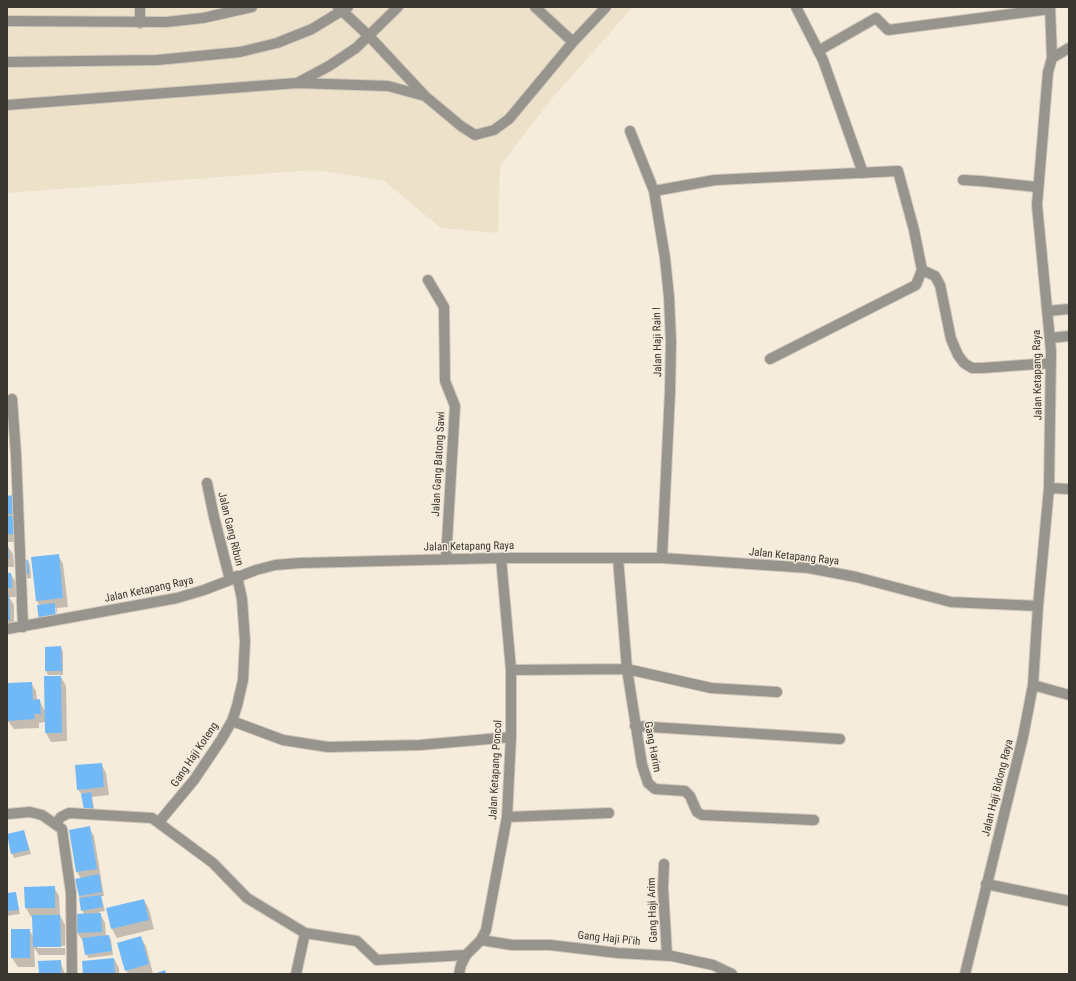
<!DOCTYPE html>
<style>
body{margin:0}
#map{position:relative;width:1076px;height:981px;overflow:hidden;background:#f6ecdc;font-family:"Roboto Condensed",sans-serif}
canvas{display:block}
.frame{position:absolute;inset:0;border:8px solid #3a3630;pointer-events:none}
</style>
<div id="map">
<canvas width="1076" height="981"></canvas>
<div class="frame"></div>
</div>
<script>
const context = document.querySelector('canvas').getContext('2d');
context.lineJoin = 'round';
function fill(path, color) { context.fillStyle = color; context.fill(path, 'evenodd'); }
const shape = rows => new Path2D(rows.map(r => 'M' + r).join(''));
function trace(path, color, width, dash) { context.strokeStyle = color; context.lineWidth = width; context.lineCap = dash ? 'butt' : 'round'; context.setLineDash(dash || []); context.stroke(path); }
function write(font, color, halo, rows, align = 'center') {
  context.font = font + ' "Roboto Condensed",sans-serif'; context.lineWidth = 3; context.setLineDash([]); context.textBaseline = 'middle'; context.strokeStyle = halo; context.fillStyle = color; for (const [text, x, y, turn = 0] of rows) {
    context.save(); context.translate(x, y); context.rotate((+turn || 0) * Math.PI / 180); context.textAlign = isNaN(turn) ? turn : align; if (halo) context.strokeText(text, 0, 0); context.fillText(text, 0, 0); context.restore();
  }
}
const built = shape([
 [7,7,633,7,554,96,500,166,498,233,441,228,383,180,314,170,7,193]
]);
const shadow = shape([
 [12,496,18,542,7,542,7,497],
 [7,545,13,554,14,567,7,567],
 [58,555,63,564,68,607,57,608,58,624,56,608,40,606,37,601,32,558],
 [28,561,30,565,31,578,26,579,24,574],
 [7,574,11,574,16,583,16,597,9,597,14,605,14,629,7,629],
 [61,647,63,652,63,675,48,675,46,671,46,648],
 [61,677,66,686,67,741,51,742,46,733,45,722,39,723,39,728,14,729,8,721,7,684,31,683,36,691,37,700,39,700,45,711],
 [101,764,106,773,109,795,92,797,95,813,87,814,83,797,78,789],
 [89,828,94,836,104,896,101,896,105,911,99,912,105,923,106,936,109,936,111,940,113,955,88,958,84,942,77,933,84,915,79,896,81,879,77,872,70,831],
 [24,831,31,854,14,858,12,853],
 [54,887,59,896,60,915,65,925,65,946,37,946,37,948,65,948,65,955,39,955,34,948,35,967,18,967,12,958,29,930,34,938,33,917,31,917,26,908],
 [15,893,20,914,7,916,7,894],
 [144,900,149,909,154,929,117,938,112,929,107,909],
 [141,938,146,946,153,974,128,974,126,970],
 [114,959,119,968,119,974,84,974],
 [60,961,65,974,40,974]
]);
const building = shape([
 [13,495,13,514,7,514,7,496],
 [7,516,14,516,14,534,7,534],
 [7,544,8,544,9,558,7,558],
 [59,554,63,598,36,601,31,557],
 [22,560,28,560,29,574,23,575],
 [7,573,11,573,12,588,7,588],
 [7,595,9,595,10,620,7,620],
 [55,603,56,620,39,622,37,605],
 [61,646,62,671,45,671,45,647],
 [44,676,61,676,62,733,45,733],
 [32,682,33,700,40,699,41,714,34,714,35,719,7,721,7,683],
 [102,763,104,787,77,790,75,765],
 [91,792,93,809,84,810,81,794],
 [90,826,97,869,76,872,69,830],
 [24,830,29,850,11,854,7,834],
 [99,874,102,892,79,896,75,879],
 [55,886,55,908,25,908,24,887],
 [16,892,19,910,7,911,7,893],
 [101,895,103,907,81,911,79,898],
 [144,899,149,920,111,929,106,908],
 [101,913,102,932,76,933,75,914],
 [32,915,60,915,61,947,33,947],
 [11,929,30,929,30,958,11,958],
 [109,935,112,951,85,955,82,938],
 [141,936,149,964,125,971,117,943],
 [114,958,115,974,83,974,82,961],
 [61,960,61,974,39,974,38,961],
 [165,970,166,974,154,974]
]);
const minor = shape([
 [140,7,140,23],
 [338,7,369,36,425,96,461,126,475,135,494,130,509,119,573,42,606,7],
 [535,7,573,42],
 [796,7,823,60,863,173],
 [7,21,166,22,203,18,252,7],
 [818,51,876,18,888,30,1050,9],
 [1052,58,1069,48],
 [7,62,157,60,240,52,277,43,312,29,348,7],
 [299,82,329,66,356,48,398,7],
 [7,105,297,83,388,86,425,96],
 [630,131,654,191,665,258,669,297,671,342,670,392,662,558],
 [963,180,980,181,1037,187],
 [654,191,715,180,898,171,914,230,922,270,916,285,770,359],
 [922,270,935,276,940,285,951,339,958,355,964,363,972,368,982,368,1051,363],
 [428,280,444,307,445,381,455,406,446,559],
 [1048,311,1069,309],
 [1050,338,1069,336],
 [12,399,16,455,23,627],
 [207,483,214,517,230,580],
 [1049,488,1069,489],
 [618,558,627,669,642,765,648,783,655,789,685,791,690,796,697,812,702,815,814,820],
 [7,629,177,598,204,590,256,570,275,565,300,563,501,558,662,558,809,568,856,577,951,602,1038,606],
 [511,670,627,669,711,688,777,692],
 [1033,685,1069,695],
 [232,721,283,740,328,747,420,745,511,737],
 [635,726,840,739],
 [7,814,30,812,42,815,62,829,71,893,72,974],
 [507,817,609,813],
 [159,822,194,780,221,740,232,721,237,706,243,680,245,641,242,599,237,576],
 [56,823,61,817,69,813,152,818,213,863,247,898,305,933,357,941,377,960,466,955],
 [664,864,663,888,667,955],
 [986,884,1069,901],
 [481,940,512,945,550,945,618,953,672,956,713,965,732,974],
 [296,974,305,933],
 [459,974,461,965,466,955,481,940,486,930,507,817,511,737,511,670,501,558],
 [965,974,1023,737,1033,685,1038,606,1049,488,1051,351,1037,205,1048,72,1052,58,1050,7]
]);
const streetNames = [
 ["Jalan Haji Rain I",658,342,-91],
 ["Jalan Ketapang Raya",1038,375,-91],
 ["Jalan Gang Batong Sawi",439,464,-87],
 ["Jalan Gang Ribun",230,529,76],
 ["Jalan Ketapang Raya",469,547,-1],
 ["Jalan Ketapang Raya",794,557,6],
 ["Jalan Ketapang Raya",149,590,-12],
 ["Gang Harim",652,747,79],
 ["Gang Haji Koteng",195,755,-56],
 ["Jalan Ketapang Poncol",496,770,-87],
 ["Jalan Haji Bidong Raya",998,788,-76],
 ["Gang Haji Arim",653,910,-92],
 ["Gang Haji Pi'ih",609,939,6]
];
fill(built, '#eee1ca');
fill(shadow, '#0003');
fill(building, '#71b8f7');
trace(minor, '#d0c8ba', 12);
trace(minor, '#97938d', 10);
write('11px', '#3a3630', '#f6ecdc', streetNames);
</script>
